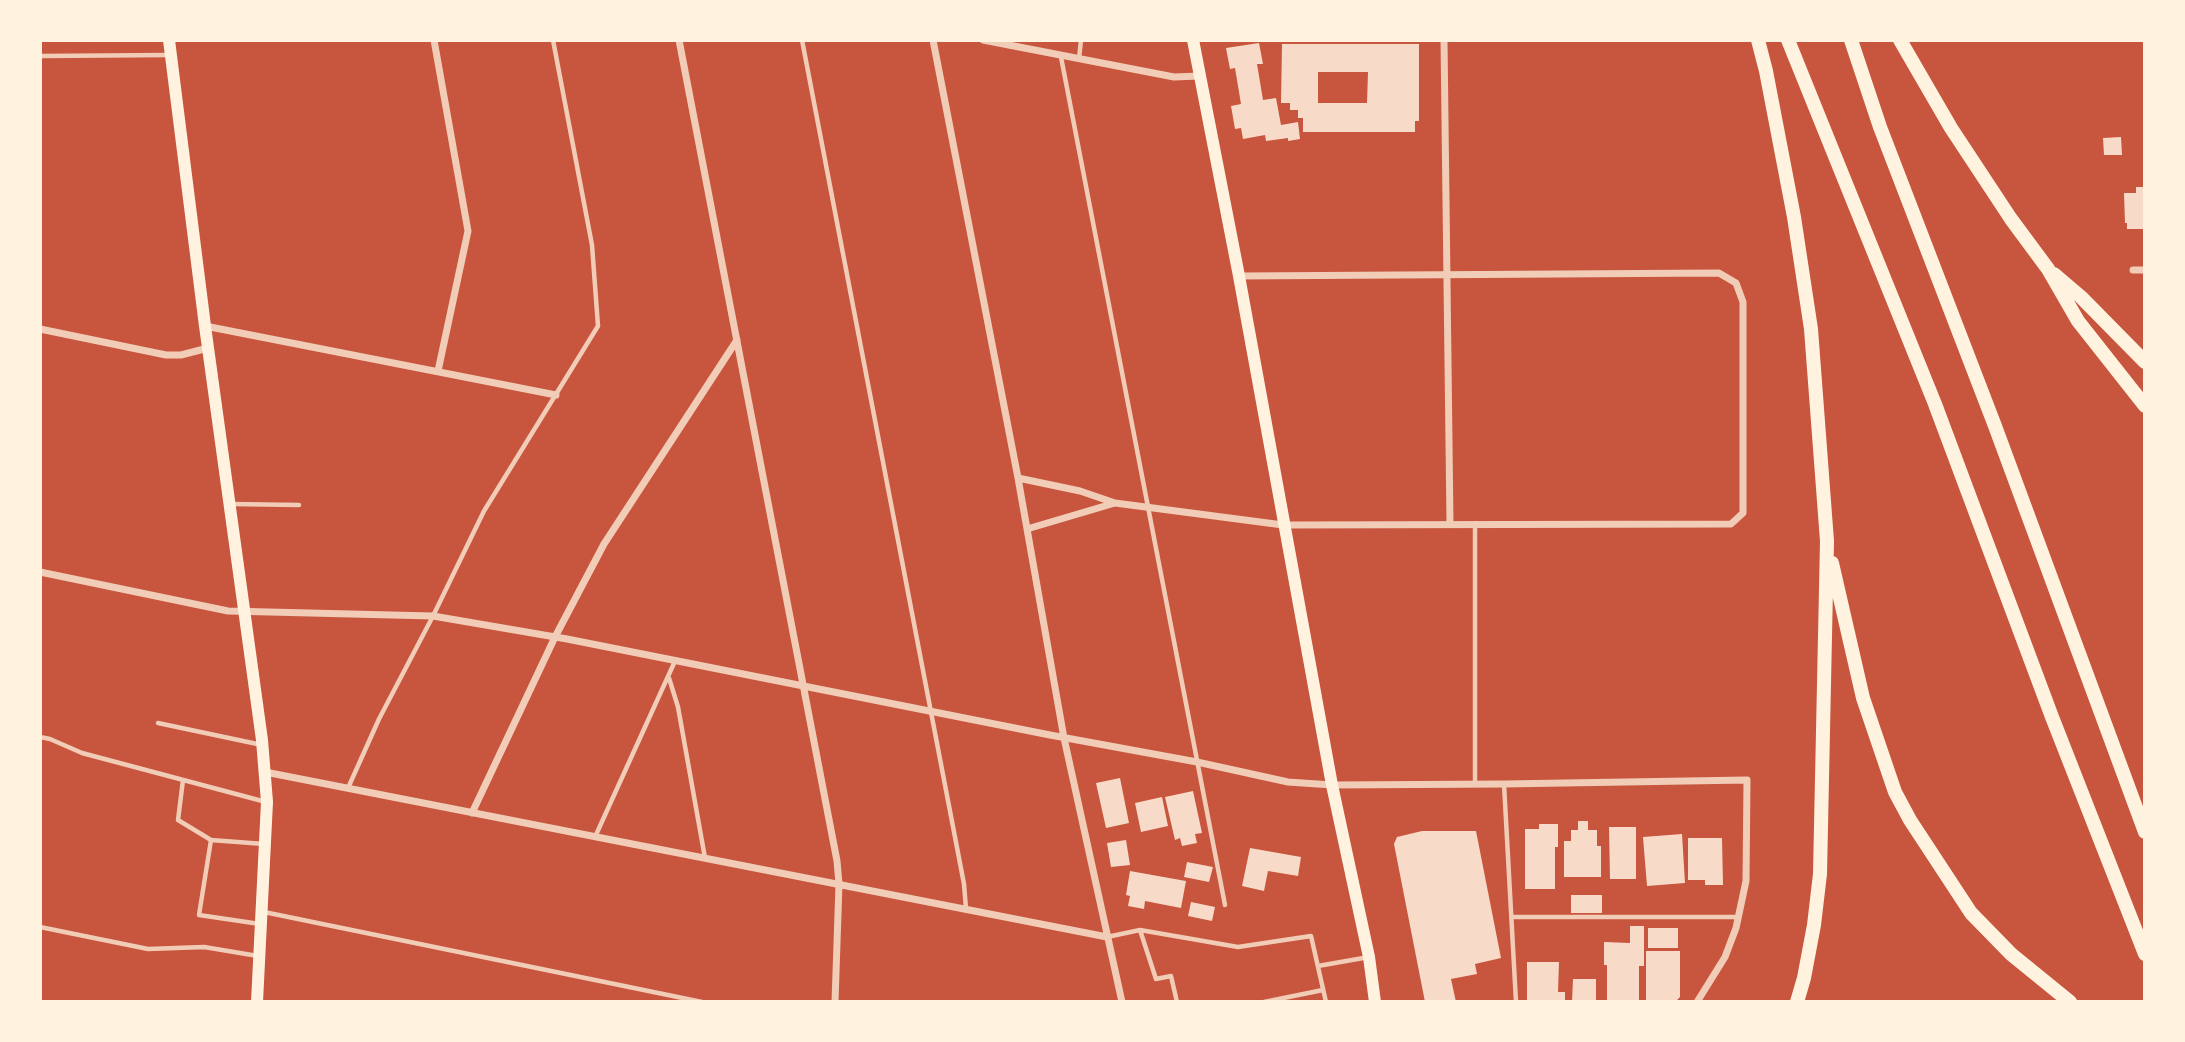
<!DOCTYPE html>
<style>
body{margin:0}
#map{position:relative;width:2185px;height:1042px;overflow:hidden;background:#c8553d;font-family:"Work Sans",sans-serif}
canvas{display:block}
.frame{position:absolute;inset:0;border:42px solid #fff3e0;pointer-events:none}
</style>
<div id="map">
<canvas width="2185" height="1042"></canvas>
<div class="frame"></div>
</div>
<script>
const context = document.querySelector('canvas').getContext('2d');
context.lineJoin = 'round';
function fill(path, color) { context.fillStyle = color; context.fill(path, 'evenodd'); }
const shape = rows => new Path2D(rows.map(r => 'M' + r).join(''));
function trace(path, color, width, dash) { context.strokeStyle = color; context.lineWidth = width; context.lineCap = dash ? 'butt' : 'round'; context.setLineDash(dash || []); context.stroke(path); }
const building = shape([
 [1259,43,1263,64,1257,64,1263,100,1276,98,1281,125,1298,122,1300,139,1288,141,1288,138,1266,141,1265,135,1243,139,1241,128,1235,129,1231,106,1241,104,1235,68,1230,69,1226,48],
 [1282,44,1419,44,1419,121,1415,121,1415,132,1303,132,1303,118,1298,118,1298,110,1290,110,1290,103,1281,103],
 [1318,72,1368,72,1367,103,1318,103],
 [2121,137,2122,155,2104,155,2103,138],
 [2136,187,2145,187,2145,229,2127,229,2127,223,2125,223,2124,193,2136,193],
 [1120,778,1129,823,1106,828,1096,783],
 [1193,791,1202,833,1195,834,1197,843,1182,846,1180,838,1175,840,1165,797],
 [1162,797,1168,826,1141,832,1135,803],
 [1578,821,1588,821,1588,830,1597,830,1597,846,1601,846,1601,877,1564,877,1564,841,1571,841,1571,830,1578,830],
 [1539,824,1558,824,1558,847,1555,847,1555,889,1525,889,1525,829,1539,829],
 [1609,827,1636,827,1636,879,1610,879],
 [1422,831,1476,831,1501,958,1475,964,1477,974,1451,979,1456,1002,1425,1002,1394,844,1397,837],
 [1682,834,1685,883,1647,886,1643,837],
 [1688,838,1722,838,1723,885,1705,885,1705,880,1688,880],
 [1126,840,1130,865,1111,867,1107,843],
 [1250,848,1301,857,1298,876,1268,871,1264,891,1242,886],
 [1187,862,1213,867,1209,882,1184,877],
 [1130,871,1186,881,1181,908,1145,901,1144,909,1128,906,1130,896,1126,895],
 [1571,895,1602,895,1602,913,1571,913],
 [1191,902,1215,907,1212,921,1188,916],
 [1630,926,1644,926,1644,966,1639,966,1639,1002,1607,1002,1607,965,1604,965,1604,942,1630,943],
 [1648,928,1678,928,1678,948,1648,948],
 [1646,951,1680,951,1680,997,1675,1002,1646,1002],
 [1527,962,1559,962,1558,992,1565,992,1565,1002,1527,1002],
 [1573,979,1596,979,1596,1002,1572,1002]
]);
const service = shape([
 [802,40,964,884,966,909],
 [40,56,169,55],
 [1061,57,1225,905],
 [1079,59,1081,40],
 [230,504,299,505],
 [1475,523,1475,783],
 [669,678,678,707,705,858],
 [158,723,262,745],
 [40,737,50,739,82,753,266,802],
 [183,780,178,820,211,840],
 [1504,784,1516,1002],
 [348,788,379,719,433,616,484,511,598,326,592,245,553,40],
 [595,837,675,661],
 [264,912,702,1002],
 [1513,917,1737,917],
 [260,924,199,915,211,840,264,844],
 [40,927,148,949,204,947,258,956],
 [1140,930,1156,979,1171,976,1177,1002],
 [1107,937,1140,930,1238,947,1311,936,1326,1002],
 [1318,966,1369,957],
 [1264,1002,1323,990]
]);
const minor = shape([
 [434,40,468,231,438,371],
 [679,40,837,861,839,884,835,1002],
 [933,40,1018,478,1064,738,1122,1002],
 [983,40,1174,77,1200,76],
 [1444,40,1450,523],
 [2133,270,2145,270],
 [205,326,556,395],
 [40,329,166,355,181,355,208,348],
 [1018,478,1080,491,1115,503],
 [1027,529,1115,503,1283,525,1731,524,1743,513,1743,302,1736,283,1719,273,1239,276],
 [40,572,228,611,433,616,567,639,1050,735,1197,762,1288,782,1332,785,1504,784,1747,780,1746,881,1736,928,1725,957,1697,1002],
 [265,772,1107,937],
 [472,813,555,637,604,544,737,340]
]);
const secondary = shape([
 [169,40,205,326,262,740,267,802,257,1002],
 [1193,40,1239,276,1332,785,1369,957,1375,1002]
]);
const motorway = shape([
 [1758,40,1766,71,1794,217,1811,329,1827,541,1820,874,1814,925,1804,978,1797,1002],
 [1788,40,1935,404,2052,717,2145,954],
 [1851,40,1880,127,1995,426,2145,832],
 [1900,40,1951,128,2011,219,2048,269,2078,321,2145,406],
 [2054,274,2081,297,2145,362],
 [1832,563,1863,698,1895,792,1910,820,1971,913,2011,954,2070,1002]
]);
fill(building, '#f7dbc8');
trace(service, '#f1ccb7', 4.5);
trace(minor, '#f1ccb7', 7);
trace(secondary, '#fff3e0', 12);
trace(motorway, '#fff3e0', 14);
</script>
